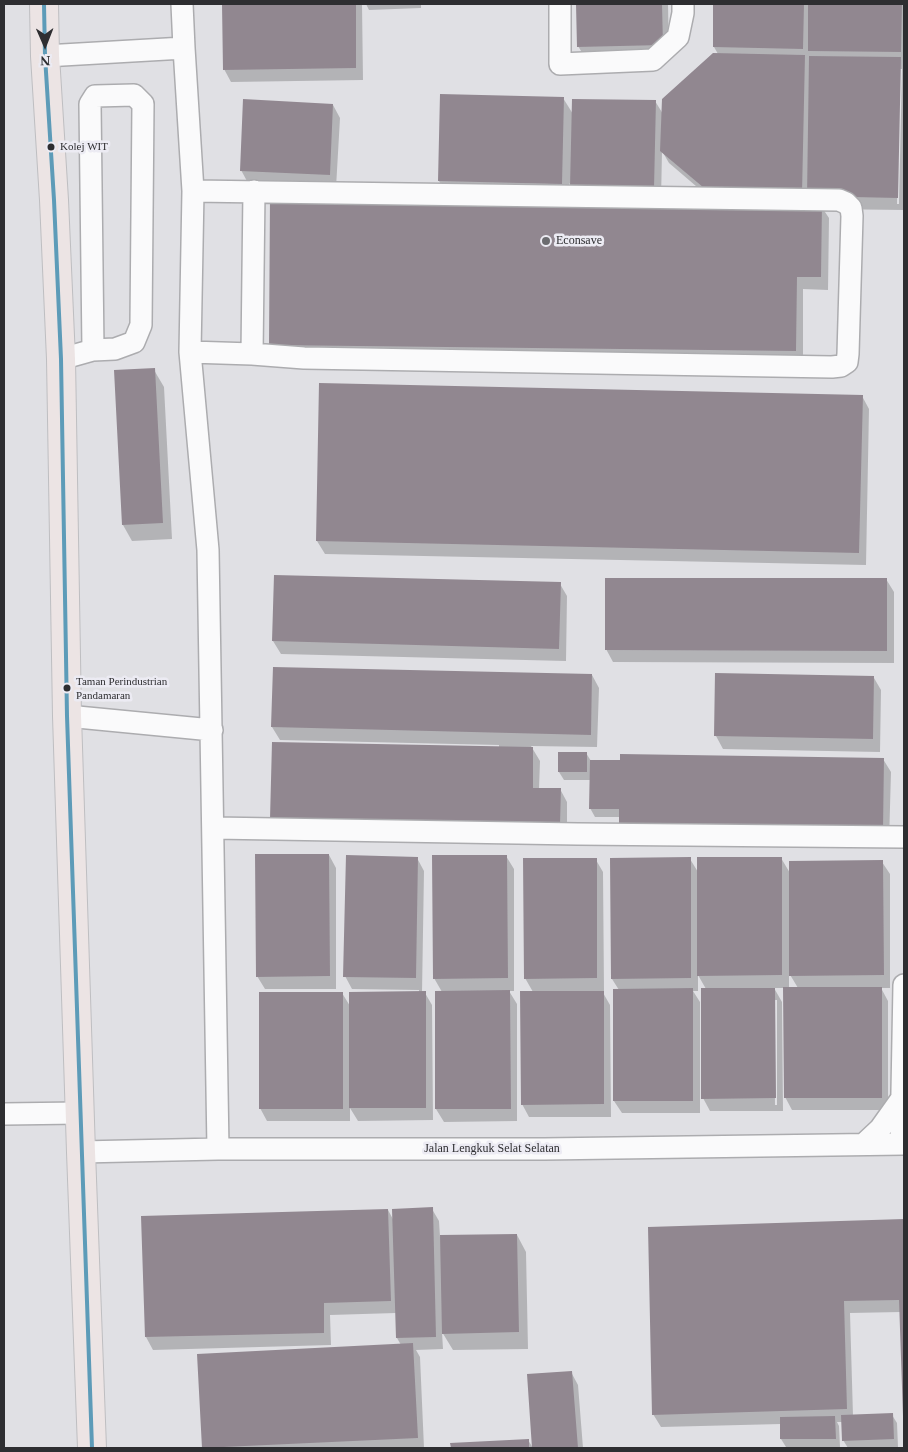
<!DOCTYPE html>
<style>
body{margin:0}
#map{position:relative;width:908px;height:1452px;overflow:hidden;background:#e0e0e4;font-family:"Times New Roman",serif}
canvas{display:block}
.frame{position:absolute;inset:0;border:5px solid #2e2e31;pointer-events:none}
.north{position:absolute;left:20px;top:20px;width:50px;height:50px;-webkit-text-stroke:4px #ecebf3;paint-order:stroke;rotate:179deg;font-size:14px;font-weight:700;line-height:20px;text-align:center;color:#2e2e31}
.north::after{content:'';display:block;margin:auto;width:18px;height:22px;background:#2e2e31;clip-path:polygon(50% 0,100% 100%,50% 72%,0 100%)}
</style>
<div id="map">
<canvas width="908" height="1452"></canvas>
<div class="frame"></div>
<div class="north">N</div>
</div>
<script>
const context = document.querySelector('canvas').getContext('2d');
context.lineJoin = 'round';
function fill(path, color) { context.fillStyle = color; context.fill(path, 'evenodd'); }
const shape = rows => new Path2D(rows.map(r => 'M' + r).join(''));
function trace(path, color, width, dash) { context.strokeStyle = color; context.lineWidth = width; context.lineCap = dash ? 'butt' : 'round'; context.setLineDash(dash || []); context.stroke(path); }
function write(font, color, halo, rows, align = 'center') {
  context.font = font + ' "Times New Roman",serif'; context.lineWidth = 5; context.setLineDash([]); context.textBaseline = 'middle'; context.strokeStyle = halo; context.fillStyle = color; for (const [text, x, y, turn = 0] of rows) {
    context.save(); context.translate(x, y); context.rotate((+turn || 0) * Math.PI / 180); context.textAlign = isNaN(turn) ? turn : align; if (halo) context.strokeText(text, 0, 0); context.fillText(text, 0, 0); context.restore();
  }
}
const shadow = shape([
 [223,4,362,4,363,80,231,82,224,69],
 [366,4,421,4,421,8,369,10],
 [578,4,668,4,669,58,586,59,578,46],
 [715,4,904,4,904,210,823,209,829,218,828,290,803,289,803,364,277,357,270,345,717,204,669,163,662,151,661,201,579,199,569,183,569,196,447,194,439,181,563,98,573,114,655,101,663,114,718,54,714,47],
 [899,69,902,69,899,204,897,204],
 [333,105,340,118,336,188,248,183,241,170],
 [154,370,164,387,172,539,132,541,123,525],
 [862,396,869,409,866,565,325,554,317,541],
 [275,577,560,584,567,596,566,661,281,654,273,641],
 [886,579,894,592,894,663,613,662,606,649],
 [274,668,592,675,599,688,597,747,531,746,540,761,539,789,560,789,567,802,567,837,499,747,499,745,280,740,272,727],
 [874,678,881,690,880,752,723,749,716,736],
 [586,753,591,761,883,759,891,772,889,842,620,817,595,817,590,808,591,780,564,780,559,772,559,754],
 [329,855,336,868,336,989,265,989,257,976],
 [506,856,514,869,514,991,509,991,517,1004,517,1121,444,1122,436,1109,442,992,434,978],
 [417,858,424,871,422,993,425,993,432,1005,433,1120,358,1121,350,1108,350,1121,267,1121,260,1108,342,993,350,1006,419,993,419,990,352,989,345,976],
 [781,858,790,873,882,862,890,874,890,988,881,988,888,1001,888,1110,792,1110,784,1095,785,1095,785,988,774,988,782,1002,783,1111,710,1111,703,1098,706,989,698,975,698,991,693,991,700,1002,700,1113,622,1113,614,1101,619,990,612,979,690,859,698,872],
 [789,973,798,988,789,988],
 [774,1000,777,1000,777,1105,775,1105],
 [596,860,603,872,604,991,602,991,610,1005,611,1117,529,1117,522,1104,533,992,525,978],
 [432,1209,439,1221,440,1237,517,1235,526,1252,528,1349,453,1350,442,1332,443,1349,416,1350,420,1357,424,1448,203,1448,198,1355,401,1345,397,1338,396,1313,330,1315,331,1345,153,1350,146,1337,143,1217,388,1210,394,1221],
 [904,1221,904,1414,901,1312,850,1313,853,1416,892,1415,897,1423,898,1447,848,1448,843,1440,843,1422,837,1422,839,1426,840,1447,786,1447,781,1439,781,1424,661,1427,653,1414,649,1228],
 [571,1372,578,1385,583,1448,534,1448,528,1375],
 [528,1440,533,1448,452,1448,452,1444]
]);
const building = shape([
 [222,4,356,4,356,68,223,70],
 [576,4,662,4,663,45,577,47],
 [713,4,804,4,803,49,713,47],
 [808,4,902,4,901,52,808,51],
 [713,53,805,55,802,194,710,193,660,151,662,99],
 [809,56,901,57,898,198,807,196],
 [440,94,564,97,562,184,438,181],
 [243,99,333,104,330,175,240,171],
 [572,99,656,100,654,189,570,187],
 [270,198,822,204,821,277,797,277,796,351,269,345],
 [155,368,163,523,122,525,114,370],
 [319,383,863,395,859,553,316,541],
 [274,575,561,582,559,649,272,641],
 [605,578,887,578,887,651,605,650],
 [273,667,592,674,591,735,271,727],
 [715,673,874,676,873,739,714,736],
 [272,742,533,747,533,788,561,788,560,825,270,819],
 [558,752,587,752,587,772,558,772],
 [620,754,884,758,883,830,619,825,619,809,589,809,590,760,620,760],
 [255,854,329,854,330,976,256,977],
 [346,855,418,857,416,978,343,977],
 [432,855,507,855,508,978,433,979],
 [691,857,691,978,611,979,610,858],
 [697,857,782,857,782,975,697,976],
 [523,858,597,858,597,978,524,979],
 [883,860,884,975,789,976,789,861],
 [783,987,882,987,882,1098,784,1098],
 [693,988,693,1101,613,1101,613,989],
 [701,988,775,988,776,1098,701,1099],
 [510,990,511,1109,435,1109,435,991],
 [426,991,426,1108,349,1108,349,992],
 [520,991,604,991,604,1104,521,1105],
 [259,992,343,992,343,1109,259,1109],
 [433,1207,436,1337,396,1338,392,1209],
 [388,1209,391,1301,324,1303,324,1333,145,1337,141,1216],
 [904,1219,904,1416,903,1416,899,1300,844,1301,847,1409,652,1415,648,1227],
 [517,1234,519,1332,442,1334,440,1235],
 [413,1343,418,1438,202,1448,197,1354],
 [572,1371,578,1448,532,1448,527,1374],
 [893,1413,894,1439,842,1441,841,1415],
 [835,1416,836,1439,780,1439,780,1417],
 [529,1439,529,1448,451,1448,450,1443]
]);
const minor = shape([
 [560,4,560,64,653,60,678,37,683,13,683,4],
 [184,48,193,191,190,352,208,550,218,1149],
 [45,56,184,48,182,4],
 [190,352,252,354,304,358,832,367,841,366,847,362,848,354,852,216,851,208,846,203,839,200,193,191],
 [252,354,254,191],
 [61,359,93,350,115,349,134,342,141,325,143,104,134,95,95,96,90,104,93,350],
 [67,716,212,730],
 [214,828,578,834,904,837],
 [4,1114,79,1113],
 [864,1144,880,1129,902,1098],
 [901,1144,904,985],
 [81,1152,218,1149,544,1149,904,1144]
]);
const major = shape([
 [44,4,45,56,54,200,61,359,67,716,81,1152,92,1448]
]);
const bus1 = shape([
 [44,4,45,56,54,200,61,359,67,716,92,1448]
]);
const markers = [
 [51,147,4.5,"#2e2e31"],
 [546,241,5,"#6c6c70"],
 [67,688,4.5,"#2e2e31"]
];
const busNames = [
 ["Kolej WIT",60,147],
 ["Taman Perindustrian",76,682],
 ["Pandamaran",76,696]
];
const poiNames = [
 ["Econsave",556,241]
];
const streetNames = [
 ["Jalan Lengkuk Selat Selatan",492,1149]
];
fill(shadow, '#0003');
fill(building, '#918790');
trace(minor, '#acacaf', 24);
trace(major, '#bebec1', 30);
trace(minor, '#fafafb', 21);
trace(major, '#ece4e4', 28);
trace(bus1, '#5d9bb8', 4);
for (const [x, y, r, color] of markers) { const dot = new Path2D(); dot.arc(x, y, r, 0, 2 * Math.PI); context.fillStyle = color; context.fill(dot); trace(dot, '#ecebf3', 2); }
write('11px', '#2e2e31', '#ecebf3', busNames, 'left');
write('12px', '#2e2e31', '#ecebf3', poiNames, 'left');
write('12px', '#2e2e31', '#ecebf3', streetNames);
</script>
